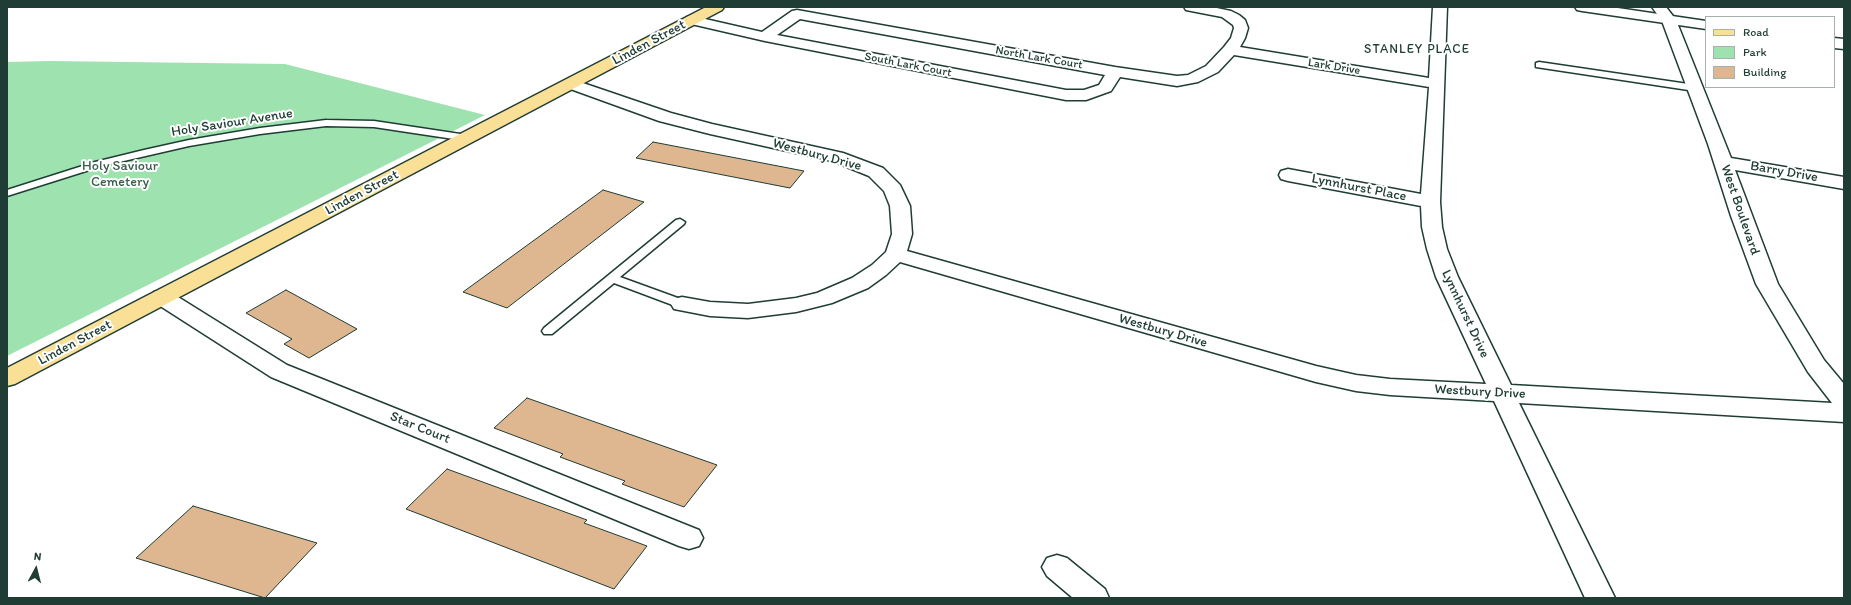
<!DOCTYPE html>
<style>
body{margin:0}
#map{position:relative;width:1851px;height:605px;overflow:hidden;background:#fff;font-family:Itim,sans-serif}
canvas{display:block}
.frame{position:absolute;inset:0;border:8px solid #1f3d34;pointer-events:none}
.legend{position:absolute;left:1705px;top:16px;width:130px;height:72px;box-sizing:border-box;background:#fff;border:1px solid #a5b1ae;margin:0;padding:5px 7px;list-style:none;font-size:12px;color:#1f3d34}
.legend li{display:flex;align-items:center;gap:8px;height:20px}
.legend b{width:20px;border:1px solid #a5b1ae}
.north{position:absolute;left:16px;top:549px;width:40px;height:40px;-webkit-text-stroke:3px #fff;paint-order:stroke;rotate:7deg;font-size:11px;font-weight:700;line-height:16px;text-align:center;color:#1f3d34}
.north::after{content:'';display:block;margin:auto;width:14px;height:18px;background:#1f3d34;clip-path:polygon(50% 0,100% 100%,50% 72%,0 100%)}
</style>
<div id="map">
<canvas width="1851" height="605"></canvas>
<div class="frame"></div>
<ul class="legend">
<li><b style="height:5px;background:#fadf96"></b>Road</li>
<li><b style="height:11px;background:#9ee3af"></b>Park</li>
<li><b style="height:11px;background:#deb68f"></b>Building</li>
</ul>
<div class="north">N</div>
</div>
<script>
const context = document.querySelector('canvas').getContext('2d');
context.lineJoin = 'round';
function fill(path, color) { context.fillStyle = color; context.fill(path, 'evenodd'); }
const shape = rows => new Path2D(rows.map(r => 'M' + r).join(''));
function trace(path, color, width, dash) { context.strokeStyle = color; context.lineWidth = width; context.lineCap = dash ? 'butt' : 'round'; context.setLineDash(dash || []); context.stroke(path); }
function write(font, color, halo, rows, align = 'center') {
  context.font = font + ' Itim,sans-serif'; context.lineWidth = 4; context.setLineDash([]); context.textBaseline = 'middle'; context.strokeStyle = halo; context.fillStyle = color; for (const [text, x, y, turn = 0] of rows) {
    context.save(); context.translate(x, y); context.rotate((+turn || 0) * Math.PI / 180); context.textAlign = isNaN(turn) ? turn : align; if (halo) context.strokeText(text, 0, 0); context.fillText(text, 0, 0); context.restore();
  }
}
const green = shape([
 [49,61,285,64,485,115,7,356,7,62]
]);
const building = shape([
 [653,142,804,171,790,188,636,158,653,142],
 [603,190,644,202,507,308,463,292,603,190],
 [286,290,357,329,309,358,284,344,292,339,246,313,286,290],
 [527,398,717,465,684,507,622,484,625,481,560,457,563,454,494,428,527,398],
 [447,469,587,520,584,523,647,546,614,589,406,509,447,469],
 [193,506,317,543,265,598,136,558,193,506]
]);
const lane = shape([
 [1539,62,1695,85,1699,88,1695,91,1536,67,1536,63,1539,62],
 [326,120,374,121,467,135,472,138,467,141,374,127,326,126,260,134,189,146,102,166,7,196,7,190,95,162,144,150,189,140,260,128,326,120],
 [680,219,685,222,684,224,620,277,686,301,688,304,686,307,678,307,614,283,552,334,544,334,542,331,544,328,676,220,680,219]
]);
const street = shape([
 [1184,7,1212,7,1231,11,1239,15,1245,20,1248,28,1245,38,1240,47,1429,78,1433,7,1447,7,1440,202,1442,227,1447,249,1458,277,1511,385,1832,403,1808,372,1756,284,1731,216,1708,144,1662,21,1652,7,1666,7,1676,20,1731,158,1844,177,1844,189,1735,170,1778,284,1824,360,1844,384,1844,422,1519,403,1615,598,1585,598,1494,401,1390,395,1356,391,1316,382,900,262,886,275,868,288,832,303,796,312,748,318,710,316,674,309,671,304,674,299,682,297,710,302,748,304,796,298,817,293,852,278,872,265,886,252,892,234,890,206,884,191,869,176,832,161,710,134,659,121,565,87,563,84,565,81,571,79,577,81,671,113,712,124,843,153,883,168,900,185,910,206,912,234,907,251,1316,366,1356,375,1390,379,1486,384,1436,277,1427,249,1422,227,1421,206,1288,181,1281,179,1279,175,1281,171,1288,169,1421,194,1429,87,1234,55,1218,72,1198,82,1177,86,1120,77,1111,91,1086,100,1066,100,765,41,687,23,685,20,687,17,692,16,762,32,792,11,797,10,1115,67,1177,76,1188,75,1206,66,1224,47,1231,38,1234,28,1233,25,1222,17,1186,10,1184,7],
 [800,19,1105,75,1099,85,1084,90,1066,90,777,35,800,19],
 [162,290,170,292,287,365,699,530,703,538,699,546,689,549,679,546,271,377,154,302,151,297,154,292,162,290],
 [1057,555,1067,558,1105,589,1109,598,1073,598,1047,576,1042,567,1047,558,1057,555]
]);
const secondary = shape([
 [1575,7,1611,7,1706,21,1706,29,1582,11,1577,10,1575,7],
 [1834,38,1844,39,1844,49,1834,48,1834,38]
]);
const primary = shape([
 [706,7,724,7,722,10,15,384,7,386,7,368,706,7]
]);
const farStreetnames = [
 ["North Lark Court",1039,58,10],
 ["South Lark Court",908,65,11],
 ["Lark Drive",1334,67,9]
];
const farNeighbourhoodnames = [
 ["STANLEY PLACE",1417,50]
];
const streetNames = [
 ["Linden Street",649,43,-28],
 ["Holy Saviour Avenue",232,123,-9],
 ["Westbury Drive",817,155,15],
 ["Barry Drive",1784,172,10],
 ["Lynnhurst Place",1359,188,11],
 ["Linden Street",362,193,-28],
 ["West Boulevard",1740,210,71],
 ["Lynnhurst Drive",1465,314,65],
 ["Westbury Drive",1163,331,16],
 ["Linden Street",75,343,-28],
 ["Westbury Drive",1480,392,3],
 ["Star Court",420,428,22]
];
const parkNames = [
 ["Holy Saviour",120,166],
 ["Cemetery",120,182]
];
fill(green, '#9ee3af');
fill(building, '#deb68f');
trace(building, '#1f3d34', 1);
trace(lane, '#1f3d34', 3);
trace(street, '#1f3d34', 3);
trace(secondary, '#1f3d34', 3);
trace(primary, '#1f3d34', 3);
fill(lane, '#fff');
fill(street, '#fff');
fill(secondary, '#fff');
fill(primary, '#fadf96');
write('12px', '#1f3d34', '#fff', farStreetnames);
context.letterSpacing = '1px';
write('13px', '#1f3d34', '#fff', farNeighbourhoodnames);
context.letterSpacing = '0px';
write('14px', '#1f3d34', '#fff', streetNames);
write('14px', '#385e4d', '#fff', parkNames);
</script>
